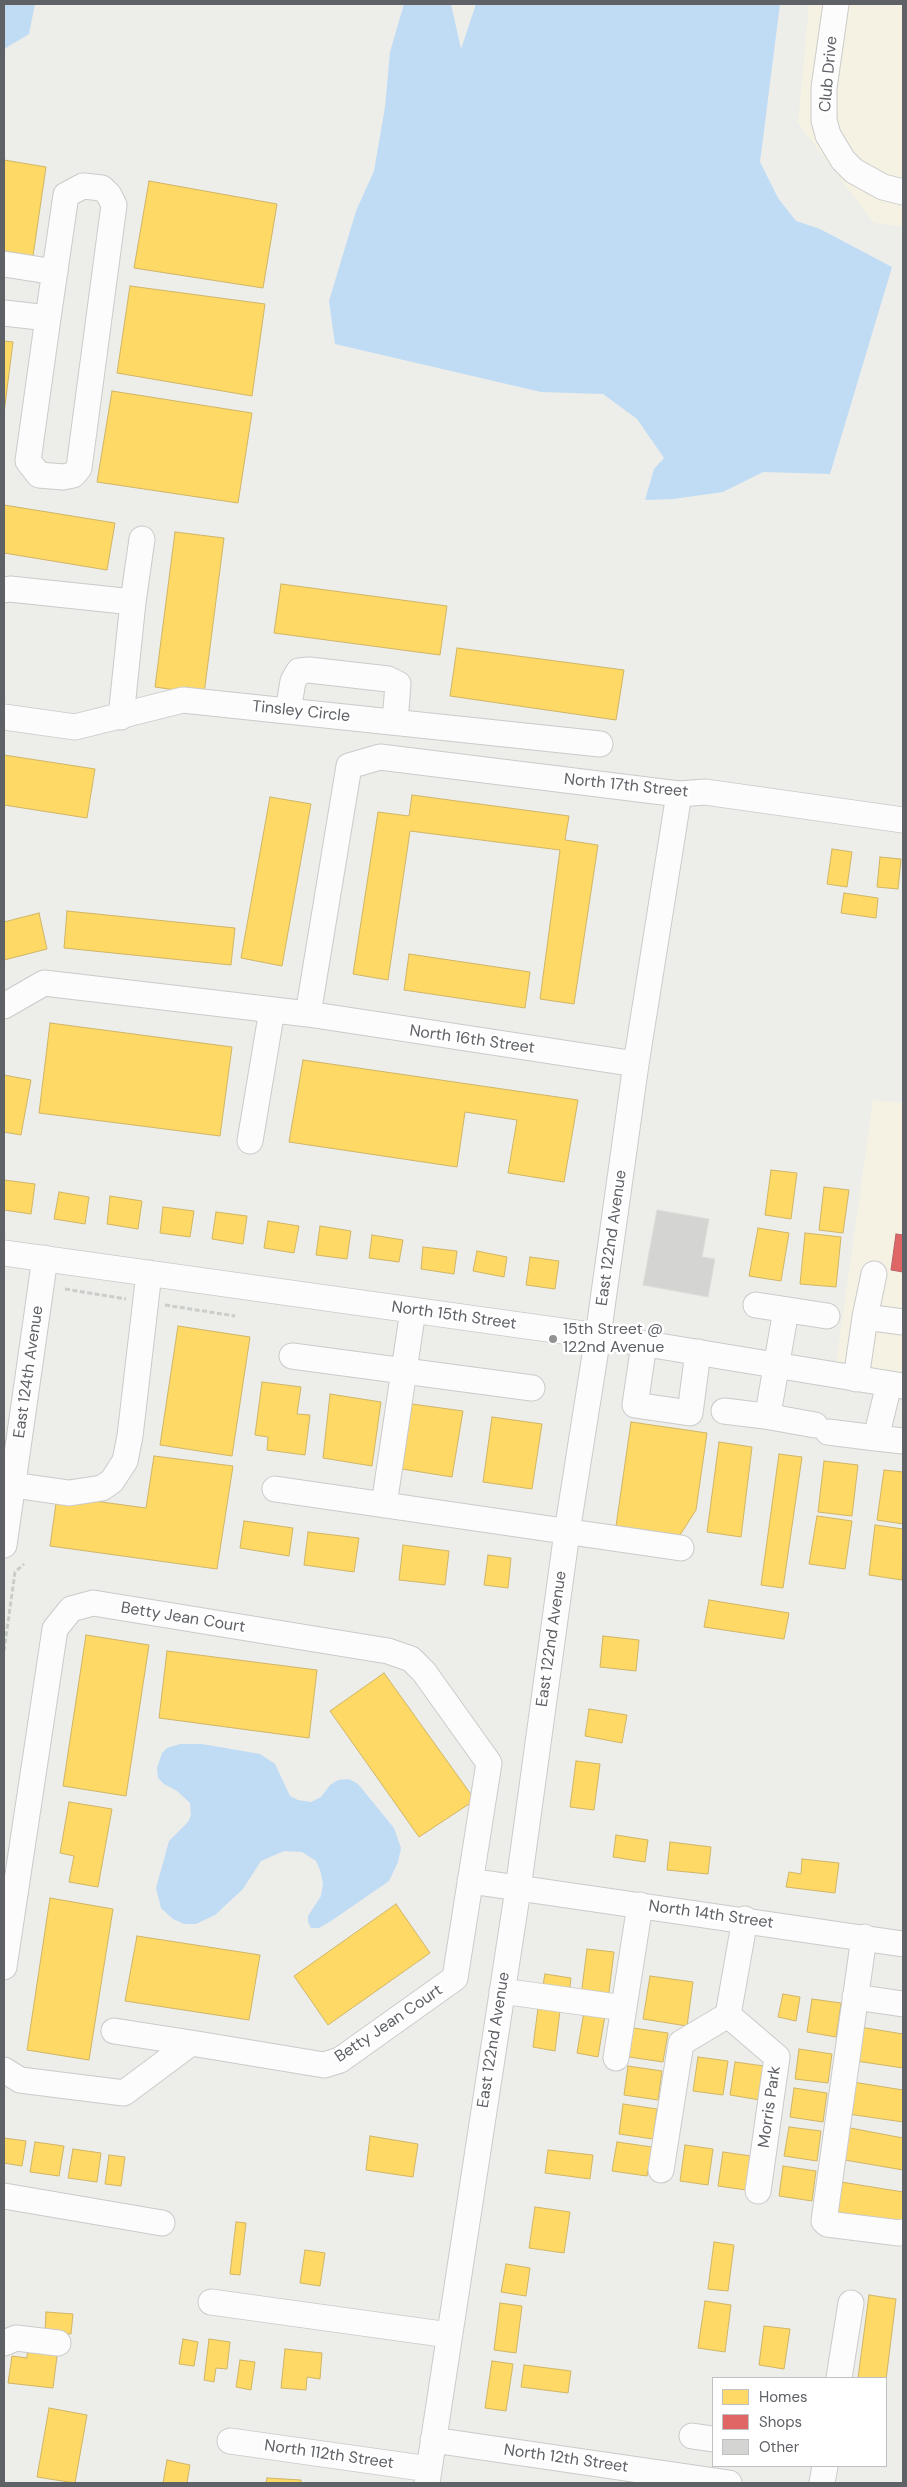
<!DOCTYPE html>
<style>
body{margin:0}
#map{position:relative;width:907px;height:2487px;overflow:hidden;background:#edede9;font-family:"DM Sans",sans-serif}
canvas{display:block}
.frame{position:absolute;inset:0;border:5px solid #5e6166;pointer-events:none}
.legend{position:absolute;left:712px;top:2377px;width:175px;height:90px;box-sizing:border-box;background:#fff;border:1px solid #bfc0c2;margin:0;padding:6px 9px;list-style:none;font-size:15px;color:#5e6166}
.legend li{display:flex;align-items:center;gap:10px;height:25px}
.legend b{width:25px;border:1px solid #bfc0c2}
</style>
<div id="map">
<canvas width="907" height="2487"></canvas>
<div class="frame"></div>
<ul class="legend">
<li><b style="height:14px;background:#ffd966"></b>Homes</li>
<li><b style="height:14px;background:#e06666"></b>Shops</li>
<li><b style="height:14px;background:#d4d4d2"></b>Other</li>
</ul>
</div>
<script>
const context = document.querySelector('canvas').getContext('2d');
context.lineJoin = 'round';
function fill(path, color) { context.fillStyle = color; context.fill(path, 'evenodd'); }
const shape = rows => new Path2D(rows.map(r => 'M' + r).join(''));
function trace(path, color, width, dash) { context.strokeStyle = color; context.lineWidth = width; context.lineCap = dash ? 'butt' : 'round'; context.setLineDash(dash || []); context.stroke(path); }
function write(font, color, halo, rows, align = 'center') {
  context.font = font + ' "DM Sans",sans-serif'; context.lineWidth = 5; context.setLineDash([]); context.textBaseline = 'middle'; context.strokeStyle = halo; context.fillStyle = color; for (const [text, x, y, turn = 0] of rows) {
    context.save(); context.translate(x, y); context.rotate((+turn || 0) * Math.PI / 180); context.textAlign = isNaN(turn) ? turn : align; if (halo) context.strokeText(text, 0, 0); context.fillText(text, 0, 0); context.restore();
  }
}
const commercial = shape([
 [809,4,903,4,903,227,874,223,798,123],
 [873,1100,903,1103,903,1373,836,1364]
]);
const water = shape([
 [4,4,35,4,29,34,4,49],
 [404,4,451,4,461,49,476,4,780,4,760,162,778,198,796,221,820,229,892,267,830,474,763,472,723,492,673,499,645,500,654,469,664,458,637,419,603,394,541,392,335,344,329,301,356,211,374,171,385,107,390,52],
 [180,1744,202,1744,260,1754,275,1764,290,1796,298,1800,311,1802,321,1797,330,1785,338,1780,349,1779,358,1784,394,1828,401,1848,398,1862,389,1881,331,1921,319,1928,311,1928,308,1922,308,1916,321,1896,323,1883,320,1870,316,1861,302,1852,284,1851,261,1861,243,1889,215,1915,196,1924,184,1924,173,1919,161,1908,156,1888,169,1841,188,1822,191,1815,190,1803,177,1791,164,1784,158,1778,157,1768,162,1753,167,1748]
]);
const homes = shape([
 [4,160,46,167,33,256,4,251,4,160],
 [149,181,277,204,263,288,134,268,149,181],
 [130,286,265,304,252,396,117,373,130,286],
 [4,341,13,342,4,413,4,341],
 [112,391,252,413,238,503,97,482,112,391],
 [4,505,115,523,107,570,4,553,4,505],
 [175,532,224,538,204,694,155,687,175,532],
 [281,584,447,606,440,655,274,633,281,584],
 [457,648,624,670,616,720,450,696,457,648],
 [4,755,95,769,87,818,4,805,4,755],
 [412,795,569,816,565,840,598,845,574,1004,540,999,560,850,410,831,388,980,353,974,378,812,409,816,412,795],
 [270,797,311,804,282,966,241,958,270,797],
 [832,849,852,852,847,887,827,884,832,849],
 [880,857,901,859,898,889,877,887,880,857],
 [844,893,878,898,876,918,841,913,844,893],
 [67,911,235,928,231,965,64,948,67,911],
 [39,913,47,949,4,960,4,922,39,913],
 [409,954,530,972,525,1008,404,990,409,954],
 [50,1023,232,1047,220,1136,39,1113,50,1023],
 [303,1060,578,1100,564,1182,508,1173,517,1120,465,1112,457,1167,289,1142,303,1060],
 [4,1075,31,1080,21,1135,4,1132,4,1075],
 [771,1170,797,1173,791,1219,765,1215,771,1170],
 [4,1180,35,1184,31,1214,4,1210,4,1180],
 [824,1187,849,1190,843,1233,819,1230,824,1187],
 [59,1192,89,1197,85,1224,54,1219,59,1192],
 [110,1196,142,1201,138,1229,107,1224,110,1196],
 [163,1207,194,1211,190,1237,160,1233,163,1207],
 [216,1212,247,1216,243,1244,212,1239,216,1212],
 [268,1221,299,1226,294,1253,264,1248,268,1221],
 [320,1226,351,1231,347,1259,316,1255,320,1226],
 [758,1228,789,1233,781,1281,749,1276,758,1228],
 [805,1233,841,1237,836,1287,800,1284,805,1233],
 [372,1235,403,1240,399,1262,369,1258,372,1235],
 [423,1247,457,1251,454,1274,421,1269,423,1247],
 [477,1251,507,1257,504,1277,473,1271,477,1251],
 [530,1257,559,1261,555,1289,526,1285,530,1257],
 [178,1326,250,1337,232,1456,160,1445,178,1326],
 [262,1382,301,1387,297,1414,310,1415,305,1455,267,1450,268,1437,255,1435,262,1382],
 [330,1394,381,1402,372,1466,323,1458,330,1394],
 [412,1404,463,1411,452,1477,402,1469,412,1404],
 [492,1417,542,1424,532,1489,483,1482,492,1417],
 [631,1422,707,1433,696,1510,680,1535,616,1526,631,1422],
 [719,1442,752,1447,741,1537,707,1532,719,1442],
 [779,1454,802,1457,783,1588,761,1585,779,1454],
 [154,1456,233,1466,217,1569,50,1546,57,1496,146,1508,154,1456],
 [824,1461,858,1465,852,1516,818,1512,824,1461],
 [884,1470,903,1472,903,1524,877,1520,884,1470],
 [817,1516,852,1521,845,1569,809,1564,817,1516],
 [244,1521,293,1528,289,1556,240,1548,244,1521],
 [875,1525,903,1529,902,1580,869,1575,875,1525],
 [308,1532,359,1538,354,1572,304,1565,308,1532],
 [403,1545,449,1551,445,1585,399,1580,403,1545],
 [488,1555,511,1558,508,1588,484,1585,488,1555],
 [709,1600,789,1613,784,1639,704,1627,709,1600],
 [86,1635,149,1645,126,1796,63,1786,86,1635],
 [603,1636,639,1640,636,1671,600,1667,603,1636],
 [167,1651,317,1670,309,1738,159,1718,167,1651],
 [384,1673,475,1800,419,1837,330,1711,384,1673],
 [589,1709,627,1715,622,1743,585,1736,589,1709],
 [576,1761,600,1764,594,1810,570,1807,576,1761],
 [69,1802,112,1809,98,1887,69,1882,74,1856,60,1853,69,1802],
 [616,1835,648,1840,645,1862,613,1857,616,1835],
 [670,1842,711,1847,708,1874,667,1870,670,1842],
 [802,1859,839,1863,835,1893,786,1887,789,1872,801,1874,802,1859],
 [50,1898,113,1909,89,2060,27,2050,50,1898],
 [396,1904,430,1953,328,2025,294,1976,396,1904],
 [137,1936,260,1955,249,2020,125,2001,137,1936],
 [587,1949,614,1952,608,2000,581,1996,587,1949],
 [545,1974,571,1978,569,1995,542,1991,545,1974],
 [650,1976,693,1982,687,2026,643,2019,650,1976],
 [783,1994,800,1997,796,2021,778,2017,783,1994],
 [812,1999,841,2003,836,2037,807,2032,812,1999],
 [539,2000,561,2003,555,2051,533,2047,539,2000],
 [585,2006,606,2009,598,2057,577,2053,585,2006],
 [860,2027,903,2034,903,2068,856,2061,860,2027],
 [633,2028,668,2033,663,2062,629,2057,633,2028],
 [799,2049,832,2054,828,2083,795,2079,799,2049],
 [698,2057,728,2061,723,2095,693,2091,698,2057],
 [735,2062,764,2066,760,2100,730,2095,735,2062],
 [628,2066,662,2071,658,2100,624,2095,628,2066],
 [853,2082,903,2090,903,2122,848,2114,853,2082],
 [794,2088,827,2093,823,2122,790,2117,794,2088],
 [623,2104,657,2109,653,2139,619,2134,623,2104],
 [789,2127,821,2131,817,2161,784,2156,789,2127],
 [845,2127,903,2138,903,2170,839,2159,845,2127],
 [370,2136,418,2144,413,2177,366,2170,370,2136],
 [4,2138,26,2141,22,2166,4,2163,4,2138],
 [35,2142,64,2146,59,2176,30,2172,35,2142],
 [617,2142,652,2147,647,2176,612,2171,617,2142],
 [685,2145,713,2149,708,2185,680,2181,685,2145],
 [73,2149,101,2153,97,2182,68,2178,73,2149],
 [548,2150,593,2155,590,2179,545,2173,548,2150],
 [723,2152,751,2156,746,2190,718,2186,723,2152],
 [109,2155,125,2157,121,2186,105,2184,109,2155],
 [783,2166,816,2171,812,2201,779,2196,783,2166],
 [835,2181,903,2192,903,2223,831,2212,835,2181],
 [535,2207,570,2212,564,2253,529,2248,535,2207],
 [236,2222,246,2223,240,2275,230,2274,236,2222],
 [714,2242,734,2245,728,2291,708,2289,714,2242],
 [305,2250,325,2253,320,2286,300,2283,305,2250],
 [506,2264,530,2268,526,2296,501,2292,506,2264],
 [869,2295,896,2299,886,2380,886,2378,858,2378,869,2295],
 [705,2301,731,2305,725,2352,698,2348,705,2301],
 [500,2303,522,2306,516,2353,494,2350,500,2303],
 [46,2312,73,2314,71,2334,45,2332,46,2312],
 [764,2326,790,2329,784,2369,759,2365,764,2326],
 [183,2339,198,2342,194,2366,179,2364,183,2339],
 [209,2339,230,2342,227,2369,216,2368,214,2382,204,2380,209,2339],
 [28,2344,58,2348,53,2388,8,2383,12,2356,27,2358,28,2344],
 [285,2349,322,2353,320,2379,307,2377,306,2390,281,2388,285,2349],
 [240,2360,255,2362,251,2390,236,2387,240,2360],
 [492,2361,513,2364,506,2411,485,2408,492,2361],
 [524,2365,571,2371,568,2393,521,2387,524,2365],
 [49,2408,87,2415,75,2483,37,2477,49,2408],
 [167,2460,190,2465,187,2483,163,2483,167,2460],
 [267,2478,301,2480,301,2483,266,2483,267,2478]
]);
const shops = shape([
 [896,1234,903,1235,903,1272,891,1270,896,1234]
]);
const building = shape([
 [657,1210,709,1219,702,1257,715,1259,708,1297,643,1285,657,1210]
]);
const path = shape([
 [65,1289,126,1299],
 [165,1305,235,1316],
 [4,1651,15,1572,24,1564]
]);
const minor = shape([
 [836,4,824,88,824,120,828,135,843,160,854,171,883,187,903,192],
 [4,264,55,272],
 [4,313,48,318,28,461,39,475,63,477,73,475,79,468,114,205,109,195,102,188,83,186,66,195,48,318],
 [4,590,10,589,133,602,121,717],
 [133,602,142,539],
 [288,711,293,681,299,671,309,670,388,679,398,684,395,722],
 [4,717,75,727,183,700,600,744],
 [4,1006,44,983,308,1014,636,1064],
 [308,1014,349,766,380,757,679,794,705,792,903,820],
 [250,1141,272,1010],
 [4,1253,598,1336,903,1386],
 [756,1305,827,1316],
 [865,1317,874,1274],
 [644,1344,635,1405,690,1413,698,1352],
 [292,1356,532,1388],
 [856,1379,865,1317,903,1322],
 [724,1411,765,1416,769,1408,786,1310],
 [765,1416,815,1425],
 [828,1432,876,1438,889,1384],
 [876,1438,903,1441],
 [13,1485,69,1493,102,1488,112,1481,125,1461,130,1436,149,1273],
 [275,1489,681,1548],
 [384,1505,413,1310],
 [4,1545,45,1258],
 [470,1881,903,1944],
 [864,1937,824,2221,827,2224,899,2233,903,2232],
 [4,1967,55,1629,71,1609,93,1603,388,1651,411,1659,424,1672,489,1763,455,1978,340,2060,324,2065,191,2043,124,2093,20,2080,4,2070],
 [502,1991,624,2008],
 [855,1997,903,2004],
 [728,2015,777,2057,758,2191],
 [114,2031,191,2043],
 [616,2058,640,1905],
 [661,2170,681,2043,728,2015,745,1919],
 [4,2196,162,2223],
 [211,2302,449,2335],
 [4,2343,16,2338,58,2343],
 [839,2378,851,2303],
 [692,2436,713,2439],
 [433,2440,729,2483],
 [230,2441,429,2469],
 [427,2483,518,1889,567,1532,598,1336,636,1064,679,794],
 [822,2483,825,2466]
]);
const markers = [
 [553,1339,5,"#909294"]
];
const streetNames = [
 ["Club Drive",829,74,-85],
 ["Tinsley Circle",301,712,6],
 ["North 17th Street",626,786,6],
 ["North 16th Street",472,1040,8],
 ["East 122nd Avenue",612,1238,-82],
 ["North 15th Street",454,1316,8],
 ["East 124th Avenue",29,1372,-82],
 ["Betty Jean Court",183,1618,9],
 ["East 122nd Avenue",552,1639,-82],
 ["North 14th Street",711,1915,8],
 ["Betty Jean Court",389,2024,-34],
 ["East 122nd Avenue",494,2040,-81],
 ["Morris Park",770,2107,-82],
 ["North 112th Street",329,2455,8],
 ["North 12th Street",566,2459,8]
];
const poiNames = [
 ["15th Street @",563,1330],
 ["122nd Avenue",563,1348]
];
fill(commercial, '#f5f2e4');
fill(water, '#c0dcf5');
fill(homes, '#ffd966');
trace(homes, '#cfb566', 1);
fill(shops, '#e06666');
trace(shops, '#b96466', 1);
fill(building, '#d4d4d2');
trace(building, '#dcdcd8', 1);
trace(minor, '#cacbca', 27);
trace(path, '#c9cecb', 3, [5, 2.5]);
trace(minor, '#fcfcfc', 25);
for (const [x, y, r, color] of markers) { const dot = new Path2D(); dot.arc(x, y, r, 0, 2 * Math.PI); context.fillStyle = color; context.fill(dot); trace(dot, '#fff', 2); }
write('16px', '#5e6166', '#fff', streetNames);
write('16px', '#5e6166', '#fff', poiNames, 'left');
</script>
